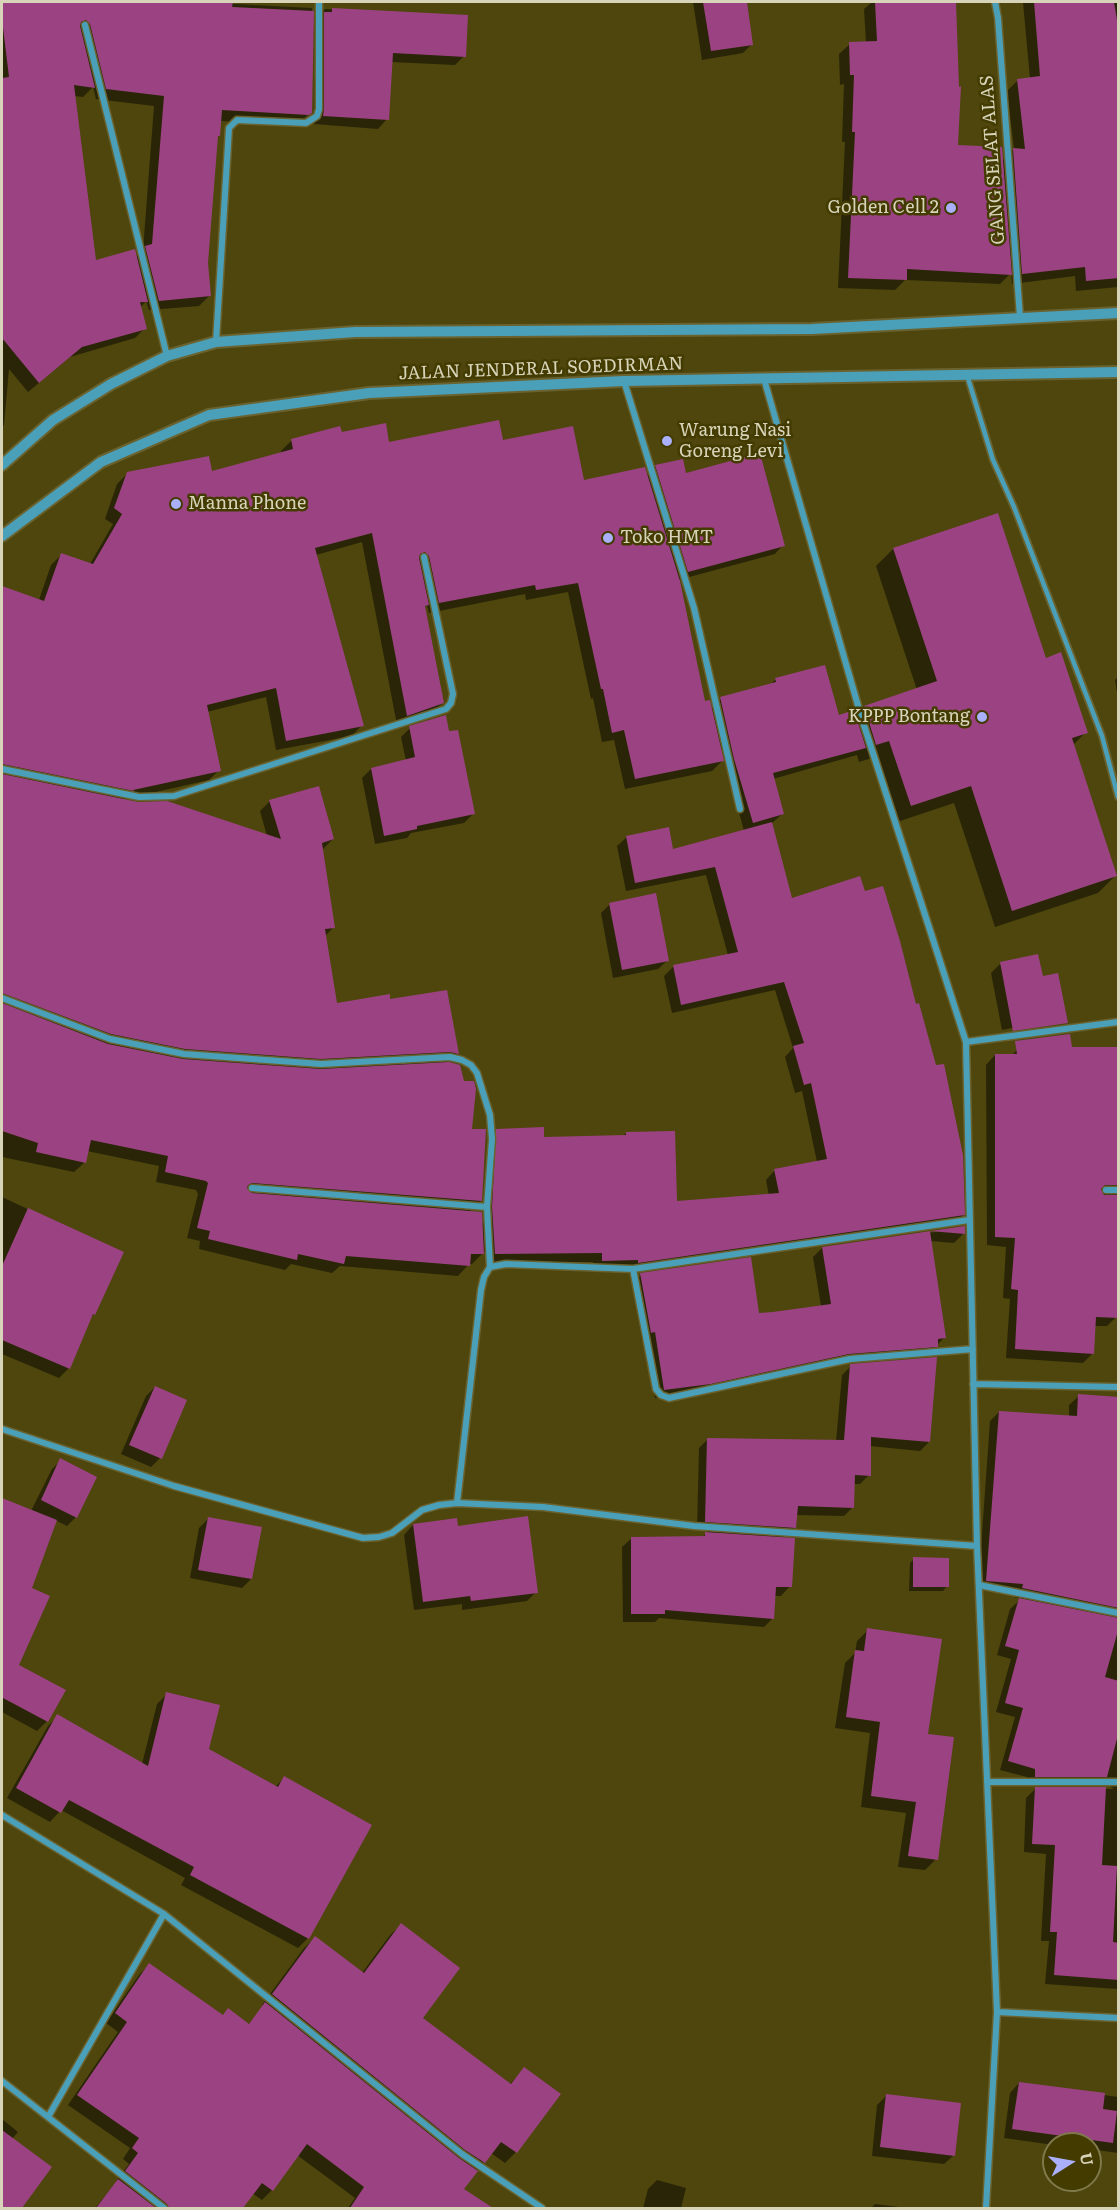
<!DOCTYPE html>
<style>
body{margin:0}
#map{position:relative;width:1120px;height:2210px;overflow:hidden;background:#4e460d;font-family:Literata,serif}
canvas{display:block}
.frame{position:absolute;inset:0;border:3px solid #d8d4b9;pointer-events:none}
.north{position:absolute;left:1042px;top:2132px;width:60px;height:60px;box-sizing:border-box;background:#433b00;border:2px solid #7f784a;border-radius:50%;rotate:79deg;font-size:16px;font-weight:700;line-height:24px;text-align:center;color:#d8d4b9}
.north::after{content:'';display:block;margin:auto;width:21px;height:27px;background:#aab0fb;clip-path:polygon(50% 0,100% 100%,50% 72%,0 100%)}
</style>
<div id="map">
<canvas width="1120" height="2210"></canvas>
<div class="frame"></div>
<div class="north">U</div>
</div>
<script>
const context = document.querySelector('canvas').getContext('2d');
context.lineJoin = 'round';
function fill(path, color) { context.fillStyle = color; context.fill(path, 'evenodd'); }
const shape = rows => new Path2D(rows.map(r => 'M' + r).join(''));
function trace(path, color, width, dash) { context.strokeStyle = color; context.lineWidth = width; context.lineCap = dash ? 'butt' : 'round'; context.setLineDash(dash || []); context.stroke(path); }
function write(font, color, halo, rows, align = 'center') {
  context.font = font + ' Literata,serif'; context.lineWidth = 5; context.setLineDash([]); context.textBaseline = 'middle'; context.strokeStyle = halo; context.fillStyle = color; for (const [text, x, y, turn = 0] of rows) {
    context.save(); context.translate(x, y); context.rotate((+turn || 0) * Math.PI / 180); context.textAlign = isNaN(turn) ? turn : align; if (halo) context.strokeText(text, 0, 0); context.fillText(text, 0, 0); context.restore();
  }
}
const shadow = shape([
 [2,2,196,2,312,8,311,112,297,125,220,121,219,136,216,138,207,263,210,295,199,306,149,310,146,301,140,308,145,328,135,338,70,357,28,392,9,369,4,425,2,428],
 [93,87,96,99,154,106,143,250,136,257,95,262,74,96,83,97],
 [693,2,745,2,752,44,743,53,702,60],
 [872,2,954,2,957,88,957,147,1002,161,1014,149,1007,91,1017,81,1030,79,1023,2,1118,2,1118,287,1076,291,1075,276,1012,284,1011,273,1000,284,905,280,895,290,838,288,845,142,842,142,844,84,840,85,839,54,850,44,866,43,864,9],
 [325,9,466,16,464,56,455,65,391,62,387,119,378,129,314,124,316,18],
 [339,428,341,434,388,443,502,442,583,482,646,476,656,466,684,475,783,545,775,554,678,580,704,703,710,709,721,698,771,684,776,679,838,717,855,718,865,708,917,690,876,566,893,549,1045,660,1086,732,1073,745,1116,875,1098,893,995,927,954,803,894,823,872,758,859,762,857,755,773,779,782,814,771,824,791,900,963,1215,954,1224,629,1271,594,1269,593,1262,486,1262,485,1251,472,1264,469,1264,458,1276,340,1266,332,1273,291,1264,285,1270,199,1249,200,1241,187,1238,198,1194,196,1190,156,1182,159,1166,87,1151,85,1162,74,1172,2,1157,2,590,3,588,39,600,51,565,61,555,90,564,113,524,105,519,117,484,128,473,211,472,282,454,281,451,291,441],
 [362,542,397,725,432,713,442,703,424,608,427,605,429,613,525,594,526,600,568,592,591,699,593,698,602,742,614,740,625,789,712,771,722,761,720,750,722,749,744,831,672,851,627,837,617,846,626,891,706,875,728,955,673,967,664,976,672,1013,775,990,793,1048,785,1057,795,1093,802,1091,817,1162,775,1170,766,1180,769,1196,676,1202,626,1133,623,1136,543,1139,497,1130,488,1139,483,1223,481,1223,469,1212,481,1201,471,1131,447,1063,457,1053,389,1001,336,1005,325,936,334,927,322,850,333,839,270,801,260,811,267,836,120,800,209,780,219,770,207,712,266,697,276,750,352,736,362,725,316,555],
 [1118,677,1118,699,1115,680],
 [410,728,473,814,464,823,411,833,407,838,375,844,362,778,371,769,406,761,401,737],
 [610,904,668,960,658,969,613,978,601,913],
 [1000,964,1054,1019,1002,1030,991,973],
 [1017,1050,1118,1051,1118,1311,1116,1317,1107,1326,1094,1326,1092,1354,1083,1363,1006,1358,1010,1299,1003,1298,1006,1247,987,1245,986,1065,995,1055,1012,1055],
 [2,1197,122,1253,94,1314,89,1319,69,1368,59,1378,2,1354],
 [963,1228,963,1234,954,1243,930,1241,944,1338,927,1355,839,1362,701,1392,655,1398,647,1340,642,1341,632,1284,641,1275,758,1315,821,1306,813,1257,822,1248],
 [851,1366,929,1442,920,1451,870,1446,869,1475,860,1484,854,1484,853,1507,844,1516,796,1515,795,1527,783,1539,790,1586,781,1596,774,1596,773,1618,764,1627,659,1618,655,1622,623,1622,622,1547,632,1538,702,1538,708,1531,697,1530,699,1448,708,1439,836,1441,842,1375],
 [155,1387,160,1458,151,1467,121,1454,146,1396],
 [1079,1396,1118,1399,1118,1989,1045,1984,1049,1941,1041,1941,1046,1854,1024,1852,1026,1798,1035,1789,1114,1789,1108,1785,1027,1785,1027,1777,1000,1770,1015,1717,996,1712,1011,1659,997,1655,1010,1609,1021,1599,1014,1597,1015,1593,978,1590,990,1421,999,1412,1069,1417,1069,1405],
 [61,1460,76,1517,67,1526,55,1520,30,1589,17,1665,47,1721,37,1731,2,1712,2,1500,31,1511,52,1469],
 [208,1519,251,1579,242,1588,190,1578,199,1528],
 [413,1525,457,1527,536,1592,527,1601,462,1610,462,1604,414,1610,404,1535],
 [914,1559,947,1586,943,1591,909,1591,910,1563],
 [868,1630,936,1859,925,1870,898,1867,906,1813,861,1807,870,1733,835,1728,845,1663,855,1653,857,1641],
 [167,1694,207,1749,275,1787,284,1778,308,1938,298,1948,181,1885,185,1878,61,1810,50,1822,7,1798,48,1726,58,1716,142,1764,157,1704],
 [401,1925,421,2018,509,2085,524,2069,559,2095,516,2152,505,2163,491,2153,462,2189,490,2208,348,2208,355,2198,297,2155,272,2190,262,2200,252,2193,241,2208,201,2208,190,2201,184,2208,95,2208,117,2182,116,2181,129,2164,123,2159,130,2148,68,2105,118,2032,106,2023,139,1975,149,1965,222,2016,248,2025,263,2007,262,2005,304,1948,315,1938,362,1973,390,1935],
 [1019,2083,1118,2097,1118,2153,1090,2149,1090,2144,1054,2145,1004,2138,1010,2093],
 [886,2096,954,2155,944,2164,872,2156,877,2105],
 [2,2119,18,2132,12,2139,50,2167,20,2208,2,2208],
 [657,2180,686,2188,681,2208,643,2208,648,2189],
 [875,2204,907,2208,871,2208]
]);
const building = shape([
 [2,2,233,2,232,7,314,11,312,113,309,115,222,110,220,136,218,136,208,263,211,296,159,301,145,246,152,244,164,96,106,89,90,24,86,20,81,22,80,26,95,88,74,85,96,260,135,249,148,302,140,302,147,329,82,347,39,383,2,338,2,78,9,77,2,19],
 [703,2,747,2,753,45,711,51],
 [875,2,956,2,959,87,961,86,958,145,1002,147,1012,275,907,269,907,280,848,278,855,132,852,132,854,75,850,75,849,42,877,41],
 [1034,2,1114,2,1119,32,1119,278,1086,281,1085,267,1022,274,1013,148,1025,149,1017,79,1040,76],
 [332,8,468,15,466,57,393,53,389,120,323,116,324,109,324,12,332,12],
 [499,420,503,440,573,426,584,480,645,467,680,581,705,701,710,700,724,761,635,779,624,730,612,733,603,689,601,689,578,583,536,590,535,585,439,603,429,556,425,552,420,554,419,558,429,605,425,606,444,703,407,716,372,533,315,548,364,726,286,741,276,688,207,705,221,771,133,790,134,791,2,764,2,586,44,601,61,553,93,564,122,514,114,508,127,472,209,456,212,471,293,449,291,439,340,426,342,432,386,423,389,442],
 [760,453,785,546,688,572,655,465,683,459,686,473],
 [998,513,1046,658,1061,652,1088,733,1072,738,1117,876,1012,911,971,786,911,806,889,741,876,745,864,706,937,681,893,548],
 [825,665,839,715,854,710,866,748,773,773,784,814,753,823,734,759,720,697,776,682,775,678],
 [446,715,449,731,458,730,475,814,417,826,417,829,384,836,371,768,415,757,409,726],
 [2,774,138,802,167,801,281,839,269,800,319,786,334,839,322,843,335,928,325,929,337,1003,390,994,390,999,447,990,459,1054,450,1052,321,1059,185,1049,111,1034,2,993],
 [772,822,792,898,860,876,865,891,883,886,900,941,916,1004,919,1003,936,1065,944,1064,963,1155,965,1215,638,1263,638,1260,602,1261,602,1253,495,1254,492,1207,496,1129,544,1127,544,1137,626,1135,626,1132,675,1131,677,1201,779,1193,774,1169,827,1159,811,1083,804,1085,793,1046,804,1043,784,982,681,1005,673,965,738,952,715,867,635,883,626,836,669,827,673,849],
 [656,893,669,961,622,970,609,903],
 [1038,954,1043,976,1058,973,1068,1023,1013,1031,1000,962],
 [2,1003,108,1044,183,1059,321,1069,449,1062,460,1065,464,1081,474,1081,476,1089,472,1129,486,1129,482,1201,252,1183,248,1185,247,1188,252,1193,482,1212,484,1254,471,1254,470,1266,346,1256,344,1264,298,1254,297,1260,208,1239,210,1231,197,1228,208,1183,206,1181,165,1172,168,1156,91,1140,86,1163,36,1152,38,1143,2,1131],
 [1070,1034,1072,1047,1119,1047,1119,1185,1105,1185,1101,1189,1104,1195,1119,1195,1119,1318,1096,1317,1094,1354,1015,1349,1018,1290,1011,1289,1015,1238,995,1237,995,1054,1017,1054,1015,1041],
 [28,1208,124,1252,95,1315,93,1314,70,1369,2,1340,2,1266],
 [965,1226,965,1234,930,1231,946,1338,938,1339,938,1347,849,1354,711,1384,664,1390,655,1332,651,1333,640,1273,751,1257,759,1313,773,1312,831,1304,822,1247],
 [937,1357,930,1442,871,1437,871,1476,855,1475,854,1508,798,1506,796,1528,705,1522,707,1438,844,1440,850,1364],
 [155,1386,187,1400,162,1459,129,1445],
 [1078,1394,1119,1397,1119,1608,1022,1588,1023,1584,986,1581,999,1411,1077,1416],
 [60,1458,97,1477,77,1518,41,1500],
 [2,1498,57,1520,32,1588,50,1596,19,1665,66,1690,48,1722,3,1698,2,1702],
 [528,1516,538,1593,471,1601,470,1596,423,1602,413,1524,457,1518,458,1526],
 [208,1517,262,1527,252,1579,198,1570],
 [705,1532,795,1538,792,1587,776,1587,774,1619,665,1610,665,1614,631,1614,631,1537,705,1536],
 [913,1557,949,1558,949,1587,913,1587],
 [1019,1598,1119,1618,1119,1627,1105,1677,1119,1681,1119,1731,1107,1777,1035,1777,1035,1769,1008,1761,1023,1708,1005,1703,1019,1650,1005,1646],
 [867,1628,942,1639,928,1734,954,1737,938,1860,908,1856,916,1802,871,1796,880,1722,846,1717,855,1650,864,1651],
 [166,1692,220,1705,209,1749,278,1787,284,1776,372,1825,309,1939,190,1875,194,1867,69,1800,61,1813,16,1788,57,1714,148,1766],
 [1035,1787,1106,1787,1102,1865,1117,1866,1113,1942,1119,1943,1119,1980,1054,1975,1057,1932,1050,1932,1055,1845,1032,1844],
 [401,1923,460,1968,423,2018,511,2084,524,2067,561,2094,517,2153,501,2142,485,2163,465,2150,272,1994,315,1936,364,1973],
 [149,1963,223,2015,228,2008,249,2024,265,2002,459,2158,478,2171,464,2189,493,2208,350,2208,364,2187,307,2144,273,2191,262,2183,243,2208,169,2208,167,2204,125,2171,138,2153,132,2148,139,2138,77,2095,127,2022,115,2013],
 [1019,2082,1105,2093,1103,2109,1117,2111,1113,2143,1012,2129],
 [886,2094,961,2103,955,2156,880,2147],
 [2,2130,52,2167,22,2208,2,2208],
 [118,2179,156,2208,96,2208]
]);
const service = shape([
 [967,375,993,460,1014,507,1102,736,1118,797]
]);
const minor = shape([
 [995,2,998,18,1020,317],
 [85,25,167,356],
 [216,342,229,128,237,120,306,123,317,116,319,109,319,2],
 [764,379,861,716,966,1042,977,1546,997,2012,986,2208],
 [624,381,694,608,740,809],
 [2,769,139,797,174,796,446,709,451,703,453,694,424,557],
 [2,998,110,1039,184,1054,321,1064,450,1057,462,1060,471,1065,477,1073,490,1115,492,1139,487,1207,490,1267],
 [966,1042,1118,1022],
 [252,1188,487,1207],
 [1106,1190,1118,1190],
 [633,1269,969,1220],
 [973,1384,1118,1387],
 [2,1429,174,1486,363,1538,379,1537,392,1533,422,1510,439,1505,457,1503,543,1507,694,1526,977,1546],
 [457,1503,481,1290,484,1277,490,1267,506,1264,633,1269,656,1389,661,1395,669,1398,850,1359,973,1349],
 [979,1585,1118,1613],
 [987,1782,1118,1782],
 [2,1815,164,1914,462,2154,542,2208],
 [997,2012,1118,2018],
 [2,2081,164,2208],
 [48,2117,164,1914]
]);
const tertiary = shape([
 [2,465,53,420,111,384,167,356,216,342,355,332,812,329,1118,313],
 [2,536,101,462,209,415,369,393,624,381,1118,372]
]);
const markers = [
 [951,208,6,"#aab0fb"],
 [667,441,6,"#aab0fb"],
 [176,504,6,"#aab0fb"],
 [608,538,6,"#aab0fb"],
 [982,717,6,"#aab0fb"]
];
const streetNames = [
 ["GANG SELAT ALAS",993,160,-94],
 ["JALAN JENDERAL SOEDIRMAN",541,369,-2]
];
const poiNames = [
 ["Golden Cell 2",939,208,"right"],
 ["Warung Nasi",679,431],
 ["Goreng Levi",679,452],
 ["Manna Phone",188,504],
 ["Toko HMT",620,538],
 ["KPPP Bontang",970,717,"right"]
];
fill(shadow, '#0007');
fill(building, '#9b4382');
trace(service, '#6a622f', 8);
trace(minor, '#6a622f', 9);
trace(tertiary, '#6a622f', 14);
trace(service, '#4a9fb9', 4.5);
trace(minor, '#4a9fb9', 6);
trace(tertiary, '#4a9fb9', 10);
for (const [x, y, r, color] of markers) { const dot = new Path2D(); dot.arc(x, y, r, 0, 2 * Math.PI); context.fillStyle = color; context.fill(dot); trace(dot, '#433b00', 2); }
write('18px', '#d8d4b9', '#433b00', streetNames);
write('18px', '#d8d4b9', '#433b00', poiNames, 'left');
</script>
